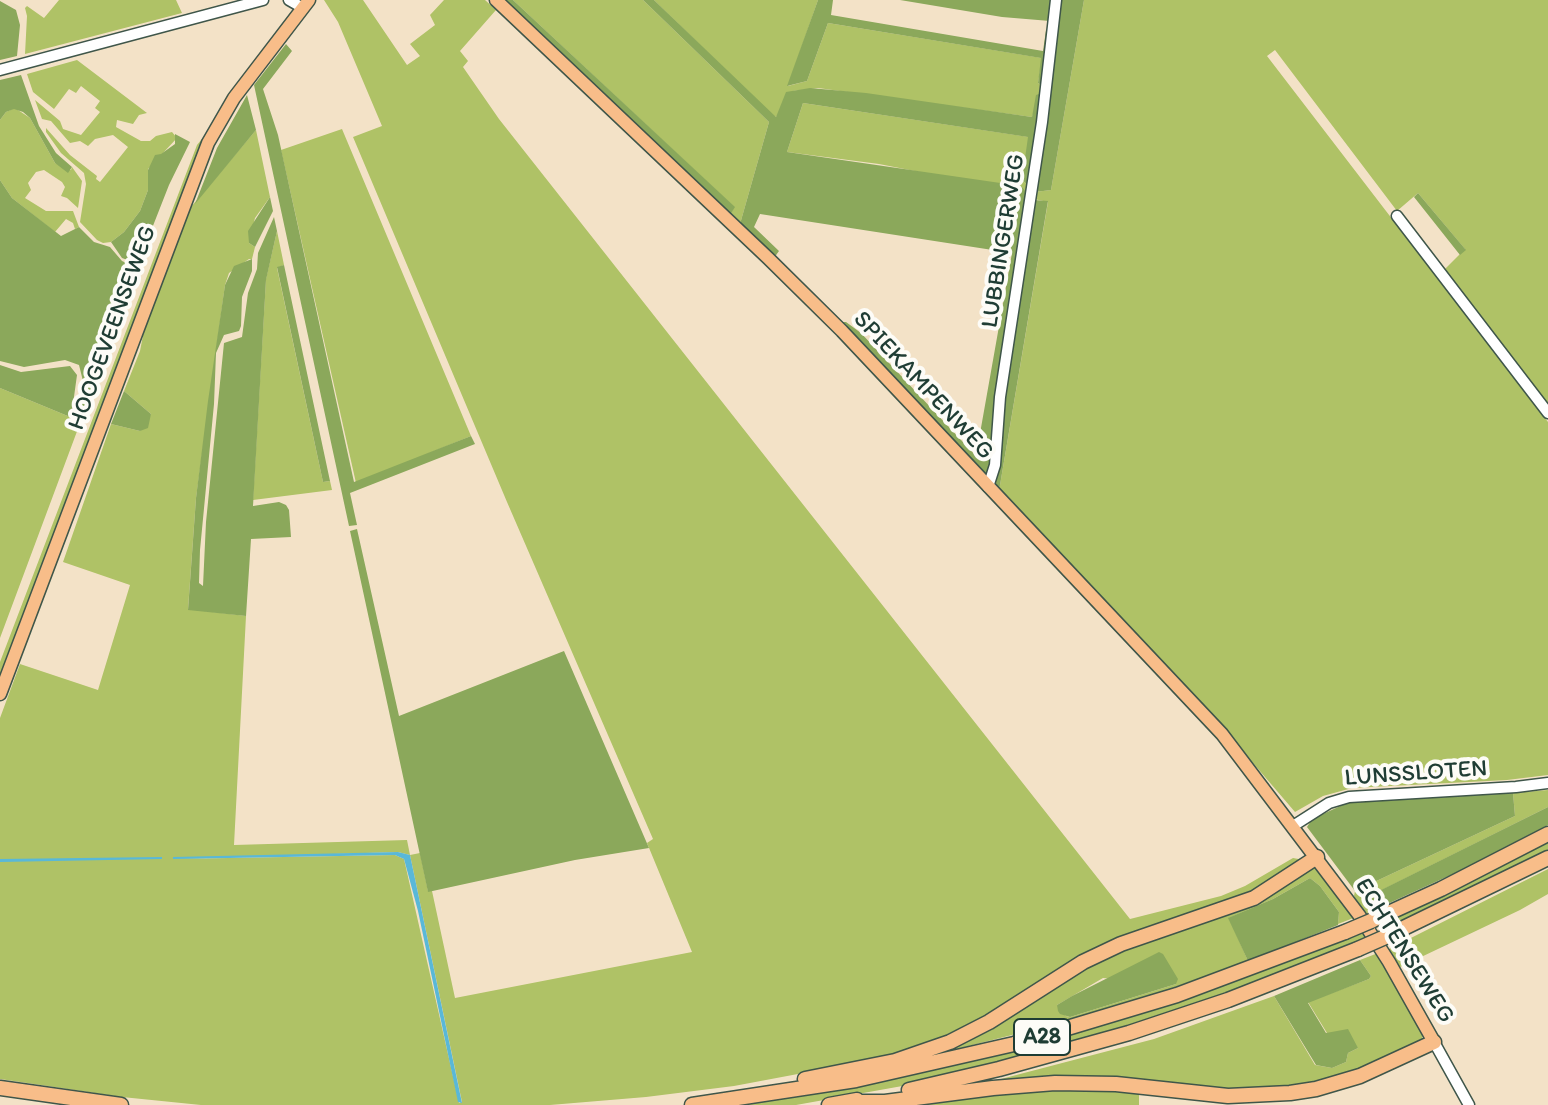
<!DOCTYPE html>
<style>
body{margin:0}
canvas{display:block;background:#f3e2c7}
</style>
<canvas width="1548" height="1105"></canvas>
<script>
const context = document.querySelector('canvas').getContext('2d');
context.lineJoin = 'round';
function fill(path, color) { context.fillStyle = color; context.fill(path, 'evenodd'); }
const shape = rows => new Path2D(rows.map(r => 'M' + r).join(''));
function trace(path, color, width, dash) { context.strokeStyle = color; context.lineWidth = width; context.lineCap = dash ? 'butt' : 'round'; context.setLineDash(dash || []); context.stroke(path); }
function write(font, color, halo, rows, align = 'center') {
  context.font = font + ' Itim,sans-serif'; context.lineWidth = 8; context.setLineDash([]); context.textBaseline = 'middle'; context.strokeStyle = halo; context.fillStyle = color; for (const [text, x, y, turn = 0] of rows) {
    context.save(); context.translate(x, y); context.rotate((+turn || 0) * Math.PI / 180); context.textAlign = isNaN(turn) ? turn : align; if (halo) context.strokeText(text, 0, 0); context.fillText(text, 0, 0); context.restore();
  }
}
const green = shape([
 [59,0,176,0,182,13,25,54,27,16,25,8,27,6,44,18],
 [324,0,363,0,407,65,420,56,410,44,435,25,430,15,444,0,485,0,496,10,460,51,468,61,463,67,499,119,1130,919,1221,896,1245,886,1293,858,1304,860,1244,896,1089,951,992,1013,948,1036,910,1050,867,1061,734,1086,646,1097,550,1105,201,1105,122,1097,0,1079,0,718,20,664,98,690,130,585,63,562,111,424,140,431,151,414,124,391,140,351,146,320,185,214,256,130,270,197,255,218,249,243,255,247,252,259,249,259,229,273,225,285,196,498,188,609,246,616,234,845,407,840,410,855,420,853,428,891,432,891,455,998,692,952,647,843,653,839,507,502,353,137,382,126,338,22],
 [398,852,410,855,462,1102,459,1103,404,859,395,855,173,859],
 [513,0,643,0,769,122,740,224,730,215,734,207],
 [654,0,818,0,788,86,807,81,828,23,1042,58,1038,83,1043,86,1032,117,818,88,793,91,776,117,772,115],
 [1084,0,1548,0,1548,408,1443,271,1465,249,1418,193,1397,211,1275,50,1267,56,1548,422,1548,775,1507,780,1352,788,1323,796,1295,812,1199,700,999,491,1048,202,1034,199,1035,192,1051,190],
 [77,60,147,113,139,115,133,124,117,120,116,127,141,141,150,141,156,136,172,132,177,138,148,169,148,190,140,211,124,232,111,242,103,243,97,240,80,222,86,184,84,173,61,153,46,132,46,128,70,155,97,176,96,179,100,182,128,147,113,135,95,139,88,146,80,141,70,143,51,121,42,119,35,100,60,121,63,129,81,135,100,112,95,108,100,101,81,86,76,93,69,89,54,109,33,92,27,74],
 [803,103,1029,137,1022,180,1029,186,1027,193,879,164,787,152],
 [15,108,30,118,55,163,71,170,72,167,82,181,78,208,67,198,61,196,65,187,62,182,44,170,36,172,28,183,31,190,25,198,46,211,73,211,79,227,75,229,73,223,66,219,55,232,12,198,0,180,0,120,6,112],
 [210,129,0,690,0,662,197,145],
 [342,129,471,436,356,483,281,150],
 [277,231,284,265,277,268,323,482,330,481,332,490,253,500,266,279],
 [0,388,75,419,79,426,0,638],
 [1548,790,1548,807,1366,898,1374,910,1365,914,1354,896,1355,891,1515,816,1513,793],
 [1548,841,1548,851,1516,868,1394,927,1389,921],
 [1313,868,1317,868,1356,917,1338,924,1339,912,1320,886,1310,878,1273,899,1229,918,1248,961,1111,1010,921,1058,1072,971],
 [1103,978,1176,984,1070,1017,1066,1016,1057,1005],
 [1548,869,1548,894,1520,910,1398,968,1387,950],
 [1365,932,1368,937,1225,995,1117,1030,989,1066,908,1085,796,1105,736,1105,981,1058,1075,1033,1167,1005],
 [1378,953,1423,1034,1421,1043,1370,1069,1285,1091,978,1085,1154,1039,1274,996,1315,1065,1332,1068,1346,1062,1348,1053,1358,1048,1327,1033,1308,1002,1369,979,1371,976,1360,960],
 [1098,1089,1139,1093,1139,1105,921,1105,1032,1090]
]);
const forest = shape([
 [501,0,513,0,735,207,730,215],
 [643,0,654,0,776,117,786,92,810,88,866,93,1032,117,1036,95,1042,93,1029,186,1022,180,1028,137,803,103,787,152,1021,186,1027,193,996,398,991,466,988,474,983,476,839,322,846,322,861,333,976,456,1012,253,760,214,754,227,779,251,774,258,740,224,769,122],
 [818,0,833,0,831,15,1043,51,1046,30,1050,30,1043,86,1038,83,1041,58,828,23,807,81,787,86],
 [900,0,1052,0,1050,21,1002,17],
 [1061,0,1084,0,1051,190,1035,192],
 [0,1,16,10,20,25,17,56,0,60],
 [286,44,292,51,263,89,278,135,354,482,471,436,475,444,350,493,357,525,349,526,254,85],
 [21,75,39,126,56,153,72,167,68,173,55,163,30,118,23,112,14,109,6,112,0,120,0,80],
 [247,95,256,130,195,204,217,148],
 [175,134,190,142,169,185,138,264,133,262,122,258,111,242,124,232,140,211,148,190,148,170,155,155,161,154,175,144],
 [0,180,12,198,61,236,79,227,94,242,110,247,122,261,137,268,81,421,77,409,83,381,79,365,65,360,24,367,0,361],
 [1418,193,1466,250,1460,255,1414,197],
 [270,197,273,211,255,247,249,243,248,231],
 [1034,200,1048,201,999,491,994,481,998,435],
 [274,217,277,231,266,280,253,506,279,502,286,505,289,510,291,537,251,539,246,616,188,610,196,498,208,401,225,285,234,266,252,259,252,271,242,297,241,326,239,331,224,335,216,353,214,404,200,550,199,583,203,586,206,522,224,343,242,337,248,293,257,269,258,253],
 [284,265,330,481,323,482,277,267],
 [0,365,21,372,70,366,77,375,73,404,75,419,0,388],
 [124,391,151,414,148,428,140,431,111,424],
 [357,529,399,716,564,651,649,848,575,860,428,892,350,531],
 [1513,793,1515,816,1355,891,1307,827,1312,819,1347,803],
 [1548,807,1548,825,1466,868,1374,910,1365,898],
 [1310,878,1320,886,1339,912,1338,925,1248,961,1228,918,1273,899],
 [1159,952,1163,954,1178,979,1176,984,1070,1017,1060,1014,1058,1011,1057,1005,1072,996],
 [1360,960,1371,976,1369,979,1308,1003,1326,1033,1348,1029,1358,1048,1348,1053,1346,1062,1332,1068,1316,1065,1274,996]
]);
const water = shape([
 [398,852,410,855,462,1103,458,1102,418,911,404,859,395,855,173,859,173,857],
 [162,857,162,859,0,862,0,859]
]);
const minor = shape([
 [289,0,303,8],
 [0,70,263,0],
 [1397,216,1548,413],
 [988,487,995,465,1000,397,1042,122,1056,0],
 [1293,826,1329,803,1349,797,1516,787,1548,783],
 [1434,1042,1469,1105]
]);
const major = shape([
 [496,0,768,258,842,331,1222,734,1359,915,1389,962,1434,1042],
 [0,694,208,143,234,98,309,0]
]);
const highway = shape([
 [1371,921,1441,889,1548,834],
 [1383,938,1548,858],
 [805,1079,895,1061,950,1042,989,1022,1083,962,1121,944,1254,898,1317,857],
 [0,1088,121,1105],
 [909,1090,999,1069,1129,1033,1228,1000,1358,949],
 [849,1102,885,1102,993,1088,1055,1083,1116,1084,1228,1096,1290,1093,1316,1089,1360,1076,1434,1042],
 [692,1105,856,1080,1014,1044,1177,995,1345,932],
 [829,1105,857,1100]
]);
const highwayBridge = shape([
 [1345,932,1371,921],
 [1358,949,1383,938]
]);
const shields = [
 [1042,1037,56]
];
const shieldNames = [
 ["A28",1042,1037]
];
const streetNames = [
 ["LUBBINGERWEG",1004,241,-81],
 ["HOOGEVEENSEWEG",113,328,-70],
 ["SPIEKAMPENWEG",923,386,47],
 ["LUNSSLOTEN",1416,774,-4],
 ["ECHTENSEWEG",1404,951,58]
];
fill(green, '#afc266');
fill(forest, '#8ba85b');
fill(water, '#59b8d8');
trace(minor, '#3f564a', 13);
trace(major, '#3f564a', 15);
trace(highway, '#3f564a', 17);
trace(minor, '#fff', 10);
trace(major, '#f8bd89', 12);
trace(highway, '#f8bd89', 14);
trace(highwayBridge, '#3f564a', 17, []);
trace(highwayBridge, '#f8bd89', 14);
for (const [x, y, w] of shields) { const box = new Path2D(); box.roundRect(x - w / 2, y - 18, w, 36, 6); context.fillStyle = '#fdfcf7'; context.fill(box); trace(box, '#1f3d34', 2); }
write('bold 22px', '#1f3d34', null, shieldNames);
write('24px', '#1f3d34', '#fdfcf7', streetNames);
</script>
